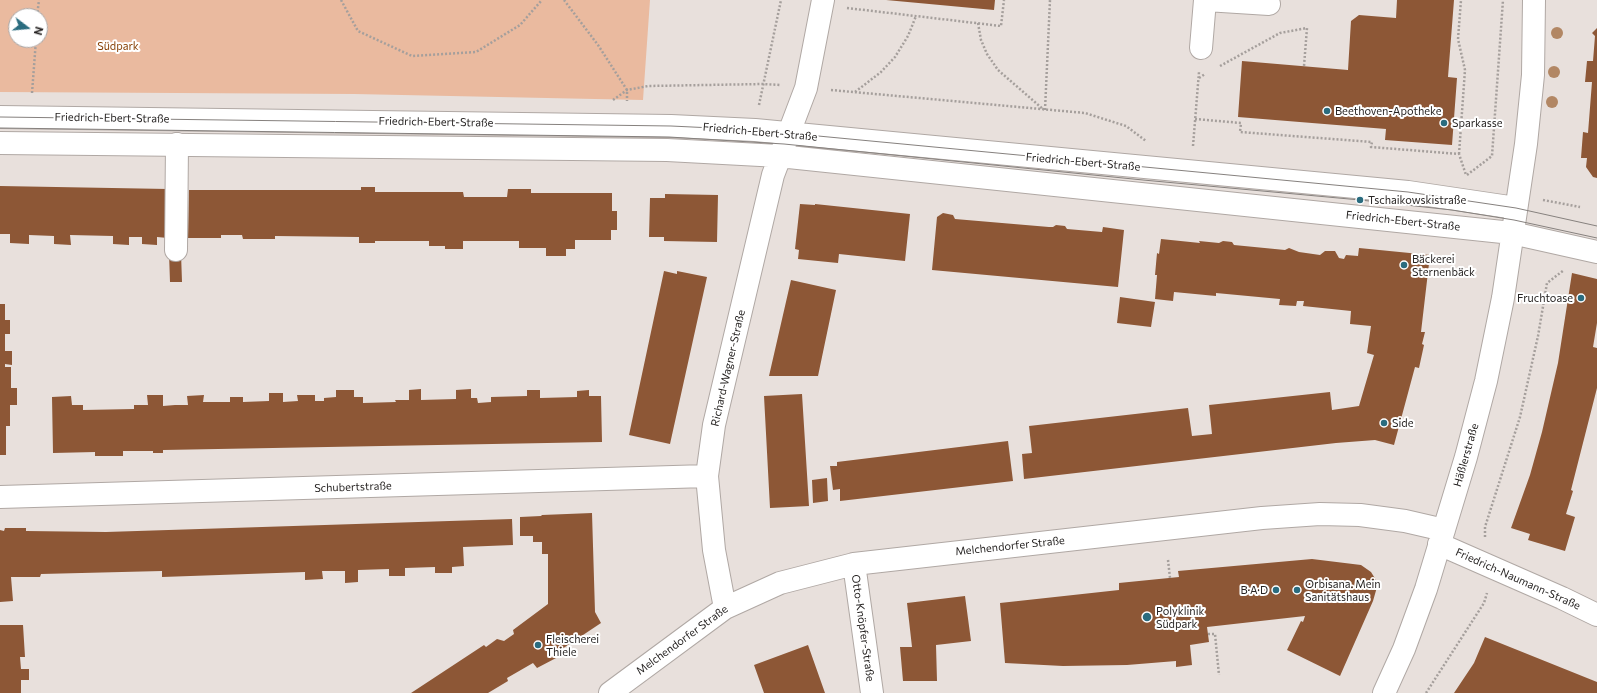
<!DOCTYPE html>
<meta charset="utf-8">
<style>
body{margin:0}
#map{position:relative;width:1597px;height:693px;overflow:hidden;background:#e8e0dc;font-family:Commissioner,sans-serif}
canvas{display:block}
.north{position:absolute;left:8px;top:8px;width:40px;height:40px;box-sizing:border-box;background:#fff;border:1px solid #a9a7a7;border-radius:50%;rotate:106deg;font-size:11px;font-weight:700;line-height:16px;text-align:center;color:#272423}
.north::after{content:'';display:block;margin:auto;width:14px;height:18px;background:#2a6c7f;clip-path:polygon(50% 0,100% 100%,50% 72%,0 100%)}
</style>
<div id="map">
<canvas width="1597" height="693"></canvas>
<div class="north">N</div>
</div>
<script>
const context = document.querySelector('canvas').getContext('2d');
context.lineJoin = 'round';
function fill(path, color) { context.fillStyle = color; context.fill(path, 'evenodd'); }
const shape = rows => new Path2D(rows.map(r => 'M' + r).join(''));
function trace(path, color, width, dash) { context.strokeStyle = color; context.lineWidth = width; context.lineCap = dash ? 'butt' : 'round'; context.setLineDash(dash || []); context.stroke(path); }
function write(font, color, halo, rows, align = 'center') {
  context.font = font + ' Commissioner,sans-serif'; context.lineWidth = 4; context.setLineDash([]); context.textBaseline = 'middle'; context.strokeStyle = halo; context.fillStyle = color; for (const [text, x, y, turn = 0] of rows) {
    context.save(); context.translate(x, y); context.rotate((+turn || 0) * Math.PI / 180); context.textAlign = isNaN(turn) ? turn : align; if (halo) context.strokeText(text, 0, 0); context.fillText(text, 0, 0); context.restore();
  }
}
const green = shape([
 [0,0,650,0,643,100,354,94,0,92],
 [16,16,40,16,40,40,16,40]
]);
const building = shape([
 [886,0,995,0,994,10],
 [1397,0,1454,0,1448,77,1457,78,1452,145,1385,140,1386,129,1238,117,1242,61,1348,70,1351,21,1359,15,1396,18],
 [1597,28,1597,178,1593,177,1586,167,1587,158,1581,158,1583,132,1588,133,1592,82,1585,82,1587,61,1593,61,1595,36,1592,33],
 [0,186,168,189,168,238,157,237,157,245,142,244,142,237,129,237,129,245,113,244,113,236,70,235,71,245,54,244,54,236,29,235,29,244,10,243,10,234,0,234],
 [361,187,375,187,375,192,463,192,464,197,507,197,508,189,531,189,531,193,612,193,612,211,617,211,617,230,611,230,611,240,575,240,575,249,566,249,566,256,546,256,546,248,519,248,519,241,463,241,463,249,445,249,445,246,429,246,429,241,375,241,375,243,359,243,359,237,275,236,275,239,243,239,242,235,221,235,221,238,188,238,189,190,361,190],
 [665,194,718,195,717,242,664,241,664,237,649,237,650,198,665,198],
 [800,204,815,205,815,204,910,214,905,261,839,254,838,263,798,259,799,250,795,249],
 [943,213,953,215,955,219,1049,227,1053,227,1056,225,1065,226,1067,229,1102,232,1103,227,1124,230,1118,287,932,270,937,217],
 [1161,239,1200,243,1199,241,1219,243,1223,241,1232,242,1234,245,1285,250,1289,248,1299,252,1320,255,1325,251,1335,251,1339,258,1344,259,1346,255,1358,256,1359,248,1430,255,1421,332,1425,332,1422,344,1424,345,1419,368,1415,367,1394,445,1375,440,1336,443,1024,479,1022,454,1032,453,1029,426,1188,408,1192,436,1212,434,1209,405,1330,392,1332,410,1359,406,1374,355,1367,353,1371,326,1350,324,1351,311,1303,306,1304,301,1297,301,1296,306,1279,305,1280,299,1216,293,1216,296,1174,292,1173,301,1155,299,1157,275,1155,275,1157,253,1159,254],
 [169,253,181,253,182,282,170,282],
 [664,271,677,274,677,271,707,277,670,444,629,435],
 [1572,273,1597,279,1597,323,1593,347,1597,348,1597,388,1571,490,1573,491,1566,514,1575,517,1565,551,1528,540,1530,534,1511,528,1530,475,1542,432,1558,363],
 [791,280,836,290,818,376,769,376],
 [1120,297,1155,302,1151,327,1117,323],
 [0,304,5,304,5,320,10,320,10,334,5,334,5,351,12,351,12,365,5,364,5,367,11,367,11,388,17,388,17,405,10,405,10,426,6,426,6,455,0,455],
 [421,389,421,400,456,399,456,390,471,389,471,398,477,398,478,403,491,402,491,397,527,396,527,390,540,390,540,398,577,397,577,391,589,390,589,396,601,396,602,442,163,450,163,453,153,453,153,451,123,451,123,456,95,456,95,452,53,453,52,397,71,396,72,405,83,405,83,410,134,409,134,405,148,405,147,395,163,395,163,406,175,405,188,405,187,396,204,395,203,402,230,402,230,397,243,397,243,402,269,401,269,393,283,393,283,402,298,401,297,395,315,395,315,401,324,401,324,398,336,397,336,390,354,390,354,397,363,397,363,403,396,402,395,400,409,400,409,390],
 [802,394,809,506,770,508,764,396],
 [1008,441,1013,481,840,501,840,489,833,490,830,466,837,466,837,462],
 [827,478,828,501,813,503,812,480],
 [592,513,595,612,601,623,556,653,558,657,537,668,533,663,507,678,508,681,488,693,411,693,484,645,486,647,497,639,504,641,514,634,513,630,548,604,548,554,542,554,542,542,533,542,533,536,520,536,520,517,541,516,542,515],
 [512,519,513,545,463,547,464,566,452,567,452,573,435,573,435,567,405,568,405,576,389,576,389,569,358,570,358,582,345,583,345,571,322,571,323,579,305,580,305,572,162,577,162,571,41,574,40,577,11,577,13,601,0,602,0,530,4,531,5,528,26,528,26,531,106,532],
 [1312,559,1361,565,1371,572,1376,580,1377,587,1373,601,1340,676,1287,650,1301,621,1303,622,1305,616,1207,627,1209,642,1190,645,1192,665,1176,667,1176,661,1127,665,1063,666,1005,663,1000,603,1119,590,1119,583,1179,577,1178,571],
 [965,596,971,641,936,645,937,681,903,681,900,647,912,647,907,603],
 [0,625,23,625,25,657,20,657,21,669,29,669,29,680,21,680,21,693,0,693],
 [1485,637,1597,682,1597,693,1454,693,1474,663],
 [808,645,825,693,764,693,754,665]
]);
const path = shape([
 [341,0,358,31,412,56,476,52,520,25,542,0],
 [564,0,598,45,627,90,627,101],
 [847,8,1001,26,1004,0],
 [37,16,39,0],
 [978,23,981,40,987,54,998,70,1044,110],
 [1220,66,1280,33,1307,28,1304,66],
 [1199,78,1205,74],
 [831,90,1085,113,1126,126,1146,141],
 [855,92,881,72,895,57,908,36,916,16],
 [32,93,36,40],
 [613,100,627,90,648,86,763,84,780,85],
 [759,105,781,0],
 [1045,110,1050,0],
 [1195,119,1241,123,1240,132,1372,142,1371,147,1459,154,1466,175],
 [1193,146,1199,72],
 [1459,154,1465,70,1458,39,1461,0],
 [1467,175,1492,156,1503,0],
 [1543,200,1580,207],
 [1485,537,1485,527,1520,417,1538,336,1547,283,1564,270],
 [1168,560,1170,578],
 [1208,634,1215,634,1219,675],
 [1426,693,1484,603,1487,593]
]);
const minor = shape([
 [1206,0,1269,4],
 [1201,48,1205,0],
 [0,117,671,126,755,130,1408,192,1516,208],
 [0,143,667,150,779,156,1512,233,1597,252],
 [176,250,177,144],
 [0,497,707,476],
 [1439,544,1562,598,1597,615],
 [854,564,872,693],
 [725,608,714,550,707,476,714,425,773,175,806,88,823,0],
 [610,693,725,608,780,583,854,564,1262,518,1320,514,1360,515,1405,521,1444,530],
 [1384,693,1404,649,1426,589,1466,457,1486,381,1503,298,1526,144,1533,75,1534,0]
]);
const tram = shape([
 [0,117,671,126,755,130,1408,192,1516,208,1597,226],
 [0,128,669,137,784,144,1143,180,1360,200,1452,210,1514,220,1597,238]
]);
const trees = [
 [1557,33],
 [1554,72],
 [1552,102]
];
const markers = [
 [1327,111,4,"#2a6c7f"],
 [1444,123,4,"#2a6c7f"],
 [1360,200,4,"#2a6c7f"],
 [1404,265,4,"#2a6c7f"],
 [1581,298,4,"#2a6c7f"],
 [1384,423,4,"#2a6c7f"],
 [1276,590,4,"#2a6c7f"],
 [1297,590,4,"#2a6c7f"],
 [1147,617,5,"#2a6c7f"],
 [538,645,4,"#2a6c7f"]
];
const parkNames = [
 ["Südpark",118,46]
];
const poiNames = [
 ["Beethoven-Apotheke",1335,111],
 ["Sparkasse",1452,123],
 ["Tschaikowskistraße",1368,200],
 ["Bäckerei",1412,259],
 ["Sternenbäck",1412,272],
 ["Fruchtoase",1573,298,"right"],
 ["Side",1392,423],
 ["Orbisana. Mein",1305,584],
 ["Sanitätshaus",1305,597],
 ["B·A·D",1268,590,"right"],
 ["Polyklinik",1156,611],
 ["Südpark",1156,624],
 ["Fleischerei",546,639],
 ["Thiele",546,652]
];
const streetNames = [
 ["Friedrich-Ebert-Straße",112,118,1],
 ["Friedrich-Ebert-Straße",436,122,1],
 ["Friedrich-Ebert-Straße",760,132,5],
 ["Friedrich-Ebert-Straße",1083,162,5],
 ["Friedrich-Ebert-Straße",1403,221,6],
 ["Richard-Wagner-Straße",728,368,-77],
 ["Häßlerstraße",1466,455,-74],
 ["Schubertstraße",353,487,-2],
 ["Melchendorfer Straße",1010,546,-6],
 ["Friedrich-Naumann-Straße",1518,579,24],
 ["Otto-Knöpfer-Straße",863,628,82],
 ["Melchendorfer Straße",682,640,-36]
];
fill(green, '#eaba9f');
fill(building, '#8d5736');
trace(minor, '#b0a8a4', 24);
trace(path, '#a59f9c', 2.5, [2, 2]);
trace(minor, '#fff', 22);
trace(tram, '#86817e', 1);
context.fillStyle = '#b28764';
for (const [x, y] of trees) { context.beginPath(); context.arc(x, y, 6, 0, 2 * Math.PI); context.fill(); }
for (const [x, y, r, color] of markers) { const dot = new Path2D(); dot.arc(x, y, r, 0, 2 * Math.PI); context.fillStyle = color; context.fill(dot); trace(dot, '#fff', 1.5); }
write('11px', '#863e02', '#fff', parkNames);
write('11px', '#272423', '#fff', poiNames, 'left');
write('11px', '#272423', '#fff', streetNames);
</script>
